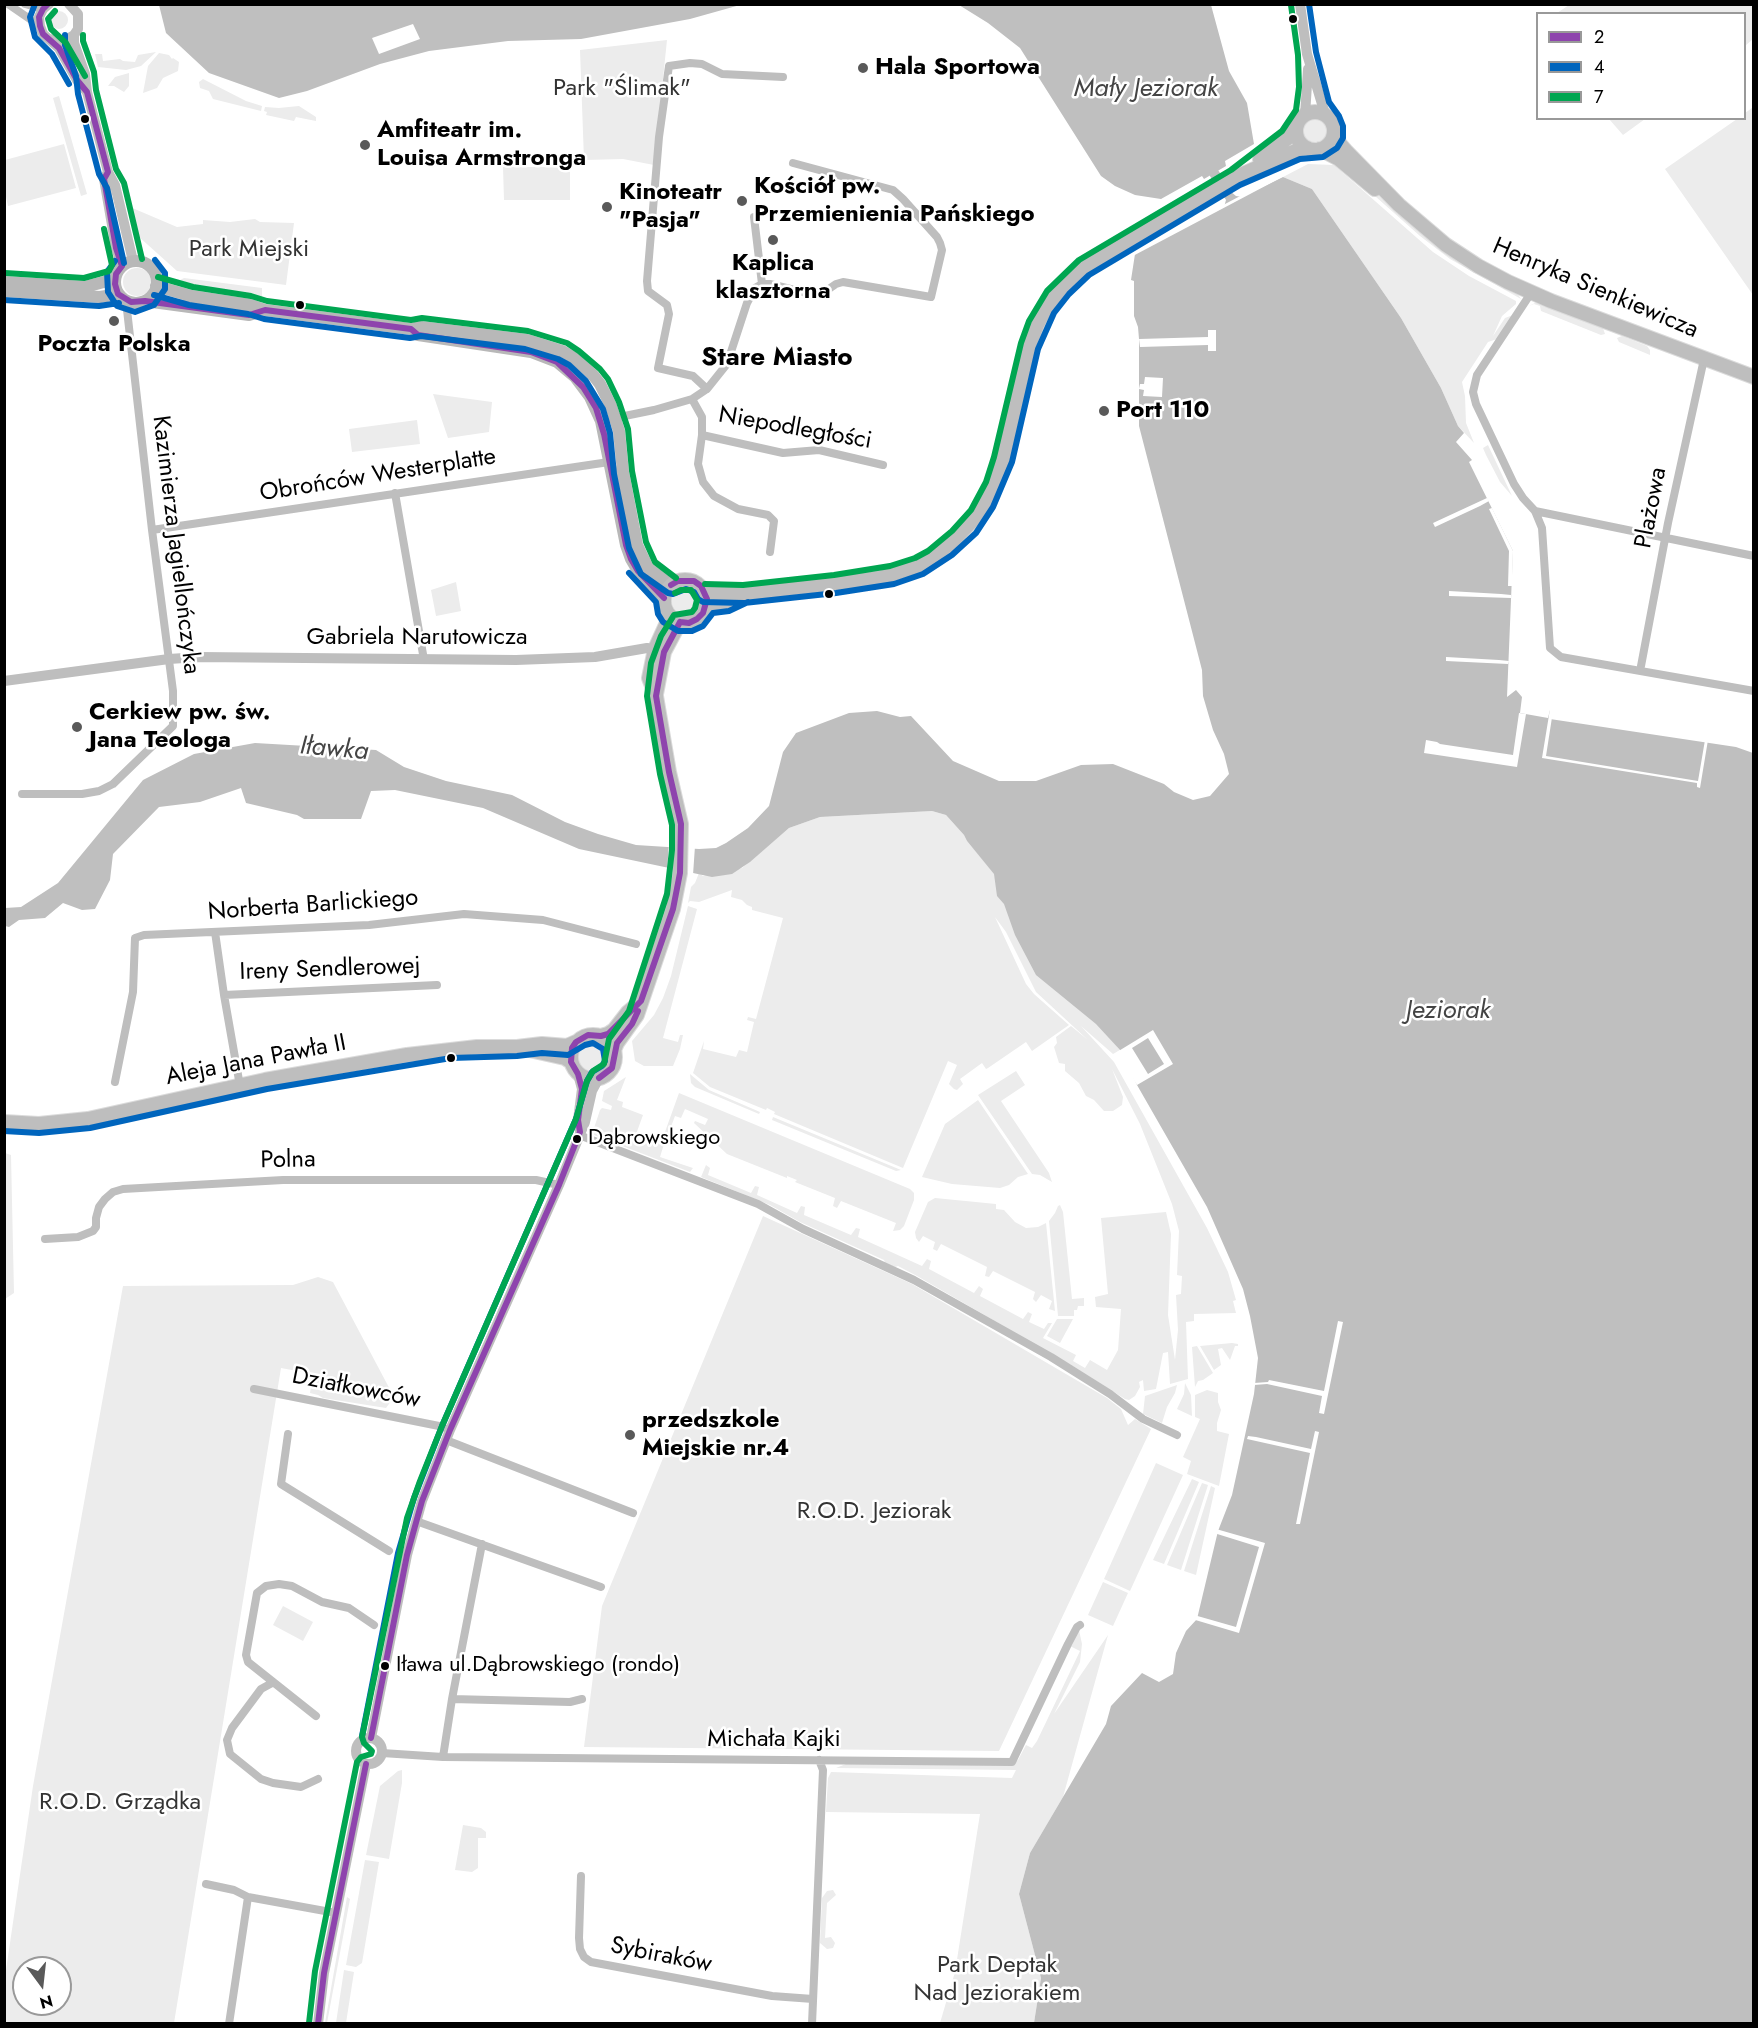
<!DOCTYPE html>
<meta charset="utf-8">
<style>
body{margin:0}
#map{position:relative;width:1758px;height:2028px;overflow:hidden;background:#fff;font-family:Jost,sans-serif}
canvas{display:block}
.frame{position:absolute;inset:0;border:6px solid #000;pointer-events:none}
.legend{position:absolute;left:1536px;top:12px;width:210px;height:108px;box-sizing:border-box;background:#fff;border:2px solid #999;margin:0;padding:8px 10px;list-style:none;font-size:18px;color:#000}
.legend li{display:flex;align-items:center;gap:12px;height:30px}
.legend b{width:30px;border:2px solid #999}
.north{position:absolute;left:12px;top:1956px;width:60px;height:60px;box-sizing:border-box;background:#fff;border:2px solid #999;border-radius:50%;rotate:165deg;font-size:16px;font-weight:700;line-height:24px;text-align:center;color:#000}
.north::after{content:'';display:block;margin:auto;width:21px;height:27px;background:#595959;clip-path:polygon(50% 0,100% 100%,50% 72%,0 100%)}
</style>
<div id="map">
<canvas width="1758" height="2028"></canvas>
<div class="frame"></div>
<ul class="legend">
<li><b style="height:8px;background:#8e44ad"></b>2</li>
<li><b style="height:8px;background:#0065bd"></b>4</li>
<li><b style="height:8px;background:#00a651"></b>7</li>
</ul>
<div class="north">N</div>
</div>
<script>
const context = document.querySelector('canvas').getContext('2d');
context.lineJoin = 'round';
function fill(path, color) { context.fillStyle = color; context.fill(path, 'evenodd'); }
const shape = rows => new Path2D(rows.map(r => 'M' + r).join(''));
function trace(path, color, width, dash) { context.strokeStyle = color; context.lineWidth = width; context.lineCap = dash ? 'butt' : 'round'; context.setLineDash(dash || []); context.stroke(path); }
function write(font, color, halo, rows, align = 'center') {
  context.font = font + ' Jost,sans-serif'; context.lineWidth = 5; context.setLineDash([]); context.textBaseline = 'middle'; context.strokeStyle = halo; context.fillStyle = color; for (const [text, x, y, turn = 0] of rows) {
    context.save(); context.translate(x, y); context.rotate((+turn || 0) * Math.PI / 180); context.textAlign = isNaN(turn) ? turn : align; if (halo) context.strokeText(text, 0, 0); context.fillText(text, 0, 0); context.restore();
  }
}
const green = shape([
 [1569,5,1753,5,1753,39,1745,46,1744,14,1557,13],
 '50 20a9 9 0 1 1 18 0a9 9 0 1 1-18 0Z',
 [667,40,654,165,623,159,584,160,580,50],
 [156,52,141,66,126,70,98,67,95,54,102,54,103,61,120,59,123,61,135,62,138,55],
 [159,53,169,55,172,59,173,58,179,62,178,71,163,78,157,88,143,93,148,66],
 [129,73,129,86,124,92,114,86,108,86,115,77],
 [203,79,246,101,262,106,261,111,213,99,209,91,200,88,199,82],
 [59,96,87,194,81,196,53,98],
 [299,106,316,117,316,121,296,117,294,121,266,115,267,112,264,111,265,107,279,108],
 [1752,108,1754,111,1753,295,1665,169,1737,119,1744,118,1745,113],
 '1302 131a13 13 0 1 1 26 0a13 13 0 1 1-26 0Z',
 [1609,119,1645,119,1623,135],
 [64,144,76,188,8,206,5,192,5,160],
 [1308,164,1334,165,1433,252,1469,276,1516,301,1516,304,1502,316,1493,336,1505,318,1513,315,1497,339,1488,342,1462,382,1465,396,1466,423,1474,443,1458,426,1441,388,1401,318,1312,189,1283,177],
 [503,167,570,167,570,200,504,200],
 [1358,181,1372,190,1438,246,1517,293,1521,299,1450,259,1420,236],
 [130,207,177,227,203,224,203,220,230,222,255,219,260,222,294,223,286,285,177,271,138,236],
 '123 282a14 14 0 1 1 28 0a14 14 0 1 1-28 0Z',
 [184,278,262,288,262,302,180,290,180,280],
 [1537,302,1603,328,1605,334,1601,335,1541,311,1540,306,1534,304,1529,306],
 [1622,336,1647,346,1650,350,1650,355,1619,342,1617,338],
 [433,394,492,402,489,432,448,438],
 [417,420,420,444,352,452,349,429],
 [1488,445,1512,496,1500,482,1486,455,1483,448],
 [456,582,461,611,436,616,431,590],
 '672 601a13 13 0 1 1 26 0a13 13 0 1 1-26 0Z',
 [932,811,946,815,964,835,967,841,994,873,1072,994,1120,1050,1113,1054,1081,1026,1114,1062,1207,1228,1228,1272,1236,1300,1233,1301,1236,1313,1194,1314,1194,1321,1186,1322,1188,1379,1170,1384,1168,1352,1163,1353,1156,1389,1144,1391,1143,1380,1139,1382,1140,1387,1135,1396,1129,1400,1125,1399,1071,1365,917,1276,898,1266,895,1267,885,1263,884,1260,800,1222,770,1205,701,1177,706,1165,710,1168,708,1175,751,1193,755,1186,759,1187,757,1195,797,1213,801,1206,805,1207,804,1215,851,1235,856,1228,860,1229,858,1237,922,1266,927,1259,931,1261,929,1269,974,1293,979,1286,983,1289,980,1296,1023,1319,1028,1312,1032,1314,1029,1322,1044,1329,1048,1323,1052,1323,1043,1338,1076,1355,1073,1361,1085,1368,1090,1360,1107,1370,1118,1350,1121,1309,1096,1307,1095,1297,1108,1294,1101,1218,1166,1212,1171,1234,1168,1315,1175,1360,1178,1330,1176,1295,1181,1294,1182,1276,1177,1275,1179,1231,1172,1204,1140,1124,1112,1069,1123,1097,1122,1105,1113,1111,1104,1111,1094,1100,1086,1096,1079,1083,1065,1071,1065,1064,1059,1063,1054,1047,1057,1043,1056,1037,1071,1026,1088,1040,1036,992,1006,932,995,917,1026,984,1034,994,1069,1025,1032,1051,1026,1042,988,1068,986,1069,982,1063,960,1079,963,1084,957,1090,954,1089,949,1084,957,1065,948,1061,903,1168,774,1114,775,1112,767,1108,766,1110,710,1087,693,1073,704,1041,703,1049,736,1057,739,1050,747,1052,754,1022,747,1020,748,1017,756,1019,783,918,752,910,752,907,747,905,742,900,731,897,732,890,699,902,690,901,688,903,691,887,695,883,699,873,703,876,742,868,789,828,820,817],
 [688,906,697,909,663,1038,678,1042,680,1035,683,1035,680,1049,673,1066,644,1066,635,1061,632,1041,654,1015,663,998,671,976],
 '578 1057a14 14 0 1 1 28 0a14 14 0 1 1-28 0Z',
 [1016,1071,1025,1085,1001,1101,1049,1173,1052,1182,1040,1175,1032,1174,978,1095],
 [690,1074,709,1090,760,1112,759,1114,695,1087,691,1083],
 [626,1077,617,1100,623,1102,622,1107,643,1115,635,1137,639,1139,639,1142,642,1143,644,1141,651,1143,653,1141,661,1143,679,1093,910,1189,914,1193,914,1200,904,1226,900,1230,893,1231,896,1223,841,1201,837,1208,833,1206,835,1198,795,1182,797,1180,787,1176,787,1178,727,1154,694,1123,695,1121,705,1125,708,1119,685,1109,681,1118,675,1116,666,1140,675,1144,673,1147,664,1144,660,1157,693,1168,690,1172,594,1135,593,1131,600,1110,602,1108,611,1110,612,1106,602,1101,604,1091],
 [978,1100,1028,1174,1018,1177,1009,1185,1000,1188,952,1184,922,1177,945,1124],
 [773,1117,901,1170,896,1171,772,1120],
 [5,1153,11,1155,14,1293,5,1299],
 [935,1198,996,1204,996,1209,1004,1210,1015,1222,1026,1228,1038,1227,1046,1223,1055,1311,1049,1309,1052,1301,1041,1295,1036,1302,1033,1299,1035,1292,993,1271,989,1277,985,1276,987,1267,941,1244,937,1251,933,1249,935,1242,923,1236,919,1242,916,1238,915,1232,928,1202],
 [1060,1205,1063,1212,1072,1299,1084,1298,1084,1306,1078,1306,1077,1310,1074,1310,1074,1316,1058,1316,1049,1221,1055,1213,1058,1206],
 [763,1216,912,1284,1107,1398,1121,1409,1128,1425,1135,1419,1151,1429,999,1751,584,1747,602,1606],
 [318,1277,333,1282,394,1397,386,1408,323,1398,318,1395,310,1393,313,1374,281,1368,174,2023,5,2024,5,1977,33,1786,123,1286,293,1285],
 [24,1968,60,1968,60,2004,24,2004],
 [1057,1319,1073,1319,1060,1343,1047,1336],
 [1232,1343,1238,1344,1238,1346,1235,1346,1230,1360,1222,1348,1218,1349,1221,1365,1214,1370,1200,1346],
 [1197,1346,1213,1373,1203,1380,1198,1381,1195,1387,1192,1347],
 [1185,1383,1191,1395,1192,1416,1177,1409,1184,1394],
 [1177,1385,1175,1393,1167,1407,1162,1423,1143,1414,1145,1396],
 [1207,1390,1218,1393,1218,1402,1221,1410,1217,1423,1217,1431,1229,1434,1219,1486,1187,1474,1191,1461,1183,1457,1200,1419,1195,1417,1195,1395],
 [1156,1463,1183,1475,1130,1591,1104,1579],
 [1192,1479,1199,1482,1164,1564,1153,1560],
 [1202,1483,1208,1485,1181,1570,1167,1565],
 [1211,1486,1215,1488,1196,1575,1184,1571],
 [1103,1582,1128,1593,1113,1626,1088,1615],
 [283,1606,313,1622,303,1641,273,1625],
 [1079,1630,1082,1644,1080,1662,1054,1714,1108,1635,1063,1797,1030,1853,1019,1894,1041,1978,1034,2023,940,2023,955,1972,980,1814,826,1812,828,1778,831,1772,1012,1778,1016,1770,836,1768,846,1764,1012,1764,1018,1760,1026,1745,1032,1748,1037,1741,1080,1651,1070,1646],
 [380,1636,383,1646,376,1684,368,1715,366,1711],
 [402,1770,402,1783,389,1859,366,1855,380,1786,398,1771],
 [463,1825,481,1828,486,1832,486,1838,478,1838,478,1868,472,1872,455,1870],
 [365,1860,379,1862,362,1963,356,1967,346,1965],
 [833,1890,836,1895,827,1903,825,1938,831,1937,835,1943,833,1948,827,1949,820,1943,822,1898,827,1891],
 [347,1897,350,1899,327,2023,325,2023],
 [344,1970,354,1972,346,2023,336,2023]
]);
const water = shape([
 [159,5,740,5,690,19,581,39,508,41,429,51,380,64,307,91,279,98,209,73,166,33],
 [959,5,1211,5,1229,71,1247,103,1254,144,1225,161,1226,166,1204,179,1202,176,1161,199,1135,195,1115,186,1101,176,1020,48,988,23],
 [1283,177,1312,189,1401,318,1441,388,1458,426,1464,433,1456,442,1472,460,1469,462,1513,551,1507,697,1516,690,1522,697,1520,713,1548,718,1550,710,1550,719,1736,747,1753,753,1753,2023,1034,2023,1041,1978,1019,1894,1030,1853,1106,1724,1111,1706,1142,1673,1159,1682,1173,1674,1176,1653,1186,1631,1197,1619,1218,1531,1232,1495,1254,1394,1258,1358,1250,1316,1243,1289,1207,1207,1137,1085,1120,1050,1096,1024,1036,975,1015,935,1004,904,997,896,994,874,967,841,964,835,946,815,932,811,820,817,789,828,750,862,732,874,712,877,579,849,483,808,395,790,371,791,361,819,304,819,297,815,246,803,241,788,200,802,159,807,113,854,110,880,95,909,82,910,63,903,45,918,19,920,9,927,5,926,5,908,21,907,58,883,143,780,194,754,255,743,376,750,404,767,446,781,512,795,565,822,598,834,636,845,699,849,716,848,726,843,748,828,769,806,783,752,796,733,849,713,877,711,900,717,911,716,953,761,999,781,1036,781,1081,765,1113,764,1164,784,1174,792,1193,800,1210,796,1229,774,1224,754,1213,730,1203,696,1202,670,1139,426,1139,339,1138,327,1134,316,1134,281,1131,280,1135,254,1224,207,1226,200,1223,195,1230,191,1236,196,1242,197]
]);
const pier = shape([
 [413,24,420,39,379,54,372,38],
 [1282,174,1286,175,1131,257,1132,253],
 [1208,330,1216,330,1216,351,1208,351,1208,345,1140,347,1139,339,1208,337],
 [1145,377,1163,378,1162,397,1143,396,1144,390,1139,389,1140,384,1144,384],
 [1487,498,1489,501,1480,506,1435,527,1433,523],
 [1492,508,1513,551,1512,586,1508,586,1509,551,1489,509],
 [1449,591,1501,594,1511,595,1511,598,1449,596],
 [1446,657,1499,660,1509,661,1508,664,1446,661],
 [1550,709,1553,711,1546,756,1698,781,1705,740,1708,740,1700,788,1697,787,1697,783,1542,758],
 [1519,713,1526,714,1517,767,1424,753,1426,740,1437,742,1440,744,1513,755],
 [669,844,695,846,693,875,667,870],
 [1153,1030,1173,1064,1137,1085,1117,1052],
 [1148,1038,1164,1064,1148,1074,1132,1048],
 [1338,1321,1343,1322,1324,1414,1319,1413,1322,1396,1267,1384,1254,1385,1254,1383,1268,1382,1269,1380,1324,1391],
 [1315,1431,1319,1432,1300,1524,1296,1524,1310,1453,1247,1439,1248,1436,1256,1437,1311,1449],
 [1216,1529,1265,1543,1239,1633,1192,1619,1194,1615,1236,1627,1259,1547,1214,1533]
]);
const canal = shape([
 [1214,173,1227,193]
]);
const minor = shape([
 [8,4,40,26],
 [25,4,43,9],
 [754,217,762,284],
 [1531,293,1477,375,1473,392,1476,404,1514,484,1523,498,1535,511,1542,528,1550,648,1561,657,1754,691],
 [707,389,693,376,658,368,669,314,667,305,648,291,647,281,659,137,669,66,690,63,702,64,722,74,783,77],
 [692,399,702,417,702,435,783,453,819,450,883,465],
 [610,419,654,410,692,399,707,389,727,364,747,303,755,288,762,284,770,284,815,295,823,293,836,284,843,282,931,297,942,250,940,243,937,237,903,199,893,190,793,163],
 [702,435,698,464,703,482,714,496,738,509,768,515,774,521,770,552],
 [395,493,424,660],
 [1535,511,1754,556],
 [152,530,609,462],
 [1641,666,1668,523,1704,359],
 [22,794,82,794,99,791,113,784,173,726,173,691,152,530,126,301],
 [215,932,224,995,240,1086],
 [224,995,437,985],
 [115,1082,133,992,135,938,144,935,369,925,464,914,543,920,636,944],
 [579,1135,758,1204,803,1229,914,1280,1051,1357,1110,1394,1143,1419,1177,1435],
 [45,1239,78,1237,93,1231,96,1227,96,1218,99,1207,105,1199,113,1192,123,1189,283,1180,536,1180,559,1185],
 [254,1389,439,1426,450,1430],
 [288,1434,281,1484,389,1551],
 [446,1440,633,1513],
 [416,1521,601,1587],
 [272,1683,261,1689,232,1728,227,1740,230,1754,261,1779,273,1783,301,1787,318,1779],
 [452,1699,570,1702,582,1699],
 [316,1716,248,1662,246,1655,257,1593,266,1586,279,1584,292,1586,322,1602,349,1608,374,1625],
 [382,1753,443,1757,1012,1762,1068,1644,1077,1627,1080,1625],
 [443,1757,452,1699,482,1544],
 [581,1876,579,1938,580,1949,584,1957,591,1962,772,1996,813,1999],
 [206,1884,234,1890,248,1897,336,1913],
 [229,2024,248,1897],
 [812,2024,823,1770,819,1760]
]);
const tertiary = shape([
 [49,4,43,9,39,17,40,26,43,34,59,48,77,80,87,92],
 [1300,4,1307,54,1325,114],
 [74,35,74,43,85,74,87,92,108,172,115,185,133,261],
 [50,39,58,42,66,40,74,35,78,29,78,14,69,4],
 [1305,115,1308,69],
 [108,172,104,179,116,248,122,266],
 [4,681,169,659,199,657,516,660,595,657,647,648,661,651],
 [578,1074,582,1089,578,1120,580,1132],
 '356 1751a13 13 0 1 1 26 0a13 13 0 1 1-26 0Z',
 [371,1738,407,1555,422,1501,450,1430,559,1185,585,1122,592,1091,599,1078],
 [318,2024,324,1973,366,1764]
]);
const secondary = shape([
 '115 282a21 21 0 1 1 42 0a21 21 0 1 1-42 0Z',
 [4,282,85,287,115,279],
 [156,286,191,296,250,305,265,310,411,329,421,327,527,340,562,351,574,358,593,375,600,384,611,406,619,431,623,472,637,545,648,568,671,585],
 [4,291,100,297,118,294],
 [145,301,249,315,265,310],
 [411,329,418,335,531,352,557,362,575,377,590,397,601,421,626,545,631,559,638,571,664,598]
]);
const primary = shape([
 '1296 131a19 19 0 1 1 38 0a19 19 0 1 1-38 0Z',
 [1334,132,1338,142,1346,151,1399,205,1446,245,1478,266,1508,282,1551,301,1754,377],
 [1320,149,1339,159,1375,189],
 [1260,160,1289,137,1296,128],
 '664 601a21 21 0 1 1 42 0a21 21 0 1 1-42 0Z',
 [705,593,743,594,880,578,919,566,946,548,978,515,994,486,1003,459,1029,346,1037,325,1046,308,1062,288,1084,268,1102,257,1236,177,1298,150,1307,148],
 [707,605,726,602,741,595],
 [656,694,664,652,680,622],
 '571 1057a22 22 0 1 1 44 0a22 22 0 1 1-44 0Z',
 [601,1036,608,1034,614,1030,628,1012,641,1001],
 [525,1049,565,1058,571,1062],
 [614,1050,617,1043,637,1015,673,909,680,873,681,824,669,772,656,696,649,678,655,649,670,616],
 [4,1122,39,1124,88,1119,265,1080,407,1055,477,1047,517,1047,542,1044,567,1046,576,1042]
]);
const bus1 = shape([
 [48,4,43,9,39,17,40,26,43,34,59,48,77,80,87,92,108,172,104,179,116,248,122,266],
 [122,266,116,274,115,284,118,294,131,302,145,301,249,315,265,310,411,329,418,335,531,352,557,362,583,387,596,408,604,434,626,545,631,559,638,571,664,598],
 [671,585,678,581,694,581,701,586,707,599,703,613,697,619,689,623,680,622],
 [599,1078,612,1068,617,1043,632,1024,638,1011],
 [371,1738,407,1555,422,1501,450,1430,559,1185,580,1132,578,1120,582,1089,578,1074,571,1062,572,1048,576,1042,588,1035,601,1036,608,1034,641,1001,673,909,680,873,681,824,669,772,656,696,664,652,680,622],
 [318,2024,324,1973,366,1764]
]);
const bus2 = shape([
 [35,4,30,17,35,37,52,54,69,84],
 [65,35,65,45,76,76,78,94,99,174,107,188,124,263],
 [115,261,107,272,108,292,117,306,135,312,154,305,165,289,165,273,155,260],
 [154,295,189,305,248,314,264,319,410,338,421,336,525,349,558,359,569,365,586,381,603,409,610,433,614,474,629,548,641,574,668,593,673,594,686,589,694,592,698,599,703,602,744,603,836,593,894,584,923,574,952,555,976,533,993,507,1012,462,1038,349,1054,313,1069,294,1089,275,1240,185,1300,159,1323,157,1337,148,1343,138,1343,126,1339,116,1329,102,1316,52,1309,4],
 [4,300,99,306,119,303],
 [629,573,656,602,658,614,663,622,678,631,692,631,703,626,713,613,729,611,748,602],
 [4,1131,39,1133,90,1128,267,1089,451,1058,517,1056,542,1053,568,1055,585,1045,593,1043,603,1049,605,1061,602,1066,592,1072,587,1081,576,1119,442,1426,414,1498,398,1553,362,1736]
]);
const bus3 = shape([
 [55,11,48,19,51,29,66,43,85,76],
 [83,35,83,41,94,72,96,90,116,169,124,183,142,259],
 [5,273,84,278,109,271,112,265,104,229],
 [158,277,193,287,251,296,267,301,411,320,422,318,528,331,567,343,579,351,600,369,608,379,619,402,628,429,632,471,646,542,655,562,676,578],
 [705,584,743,585,834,575,890,566,915,558,928,551,952,531,971,510,986,482,994,457,1021,343,1029,321,1047,291,1079,260,1231,170,1282,131,1296,110,1299,87,1298,55,1291,5],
 [309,2023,315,1971,357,1762,361,1757,371,1754,372,1751,364,1743,362,1737,407,1518,420,1481,442,1426,576,1119,587,1081,593,1071,604,1064,609,1039,629,1011,667,894,672,850,672,825,660,774,647,696,651,663,661,636,674,615,692,612,695,608,697,600,691,590,681,590,675,593]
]);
const markers = [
 [1293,19,5,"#000"],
 [863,68,6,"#595959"],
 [85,119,5,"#000"],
 [365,145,6,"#595959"],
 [742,201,6,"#595959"],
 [607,207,6,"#595959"],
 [773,240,6,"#595959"],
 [300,305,5,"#000"],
 [114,321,6,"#595959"],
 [1104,411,6,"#595959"],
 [829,594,5,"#000"],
 [77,727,6,"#595959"],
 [451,1058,5,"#000"],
 [577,1139,5,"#000"],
 [630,1435,6,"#595959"],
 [385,1666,5,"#000"]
];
const busNames = [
 ["Dąbrowskiego",588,1139],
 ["Iława ul.Dąbrowskiego (rondo)",396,1666]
];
const poiNames = [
 ["Hala Sportowa",875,68],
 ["Amfiteatr im.",377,131],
 ["Louisa Armstronga",377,159],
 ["Kościół pw.",754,187],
 ["Przemienienia Pańskiego",754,215],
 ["Kinoteatr",619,193],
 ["\"Pasja\"",619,221],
 ["Kaplica",773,264,"center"],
 ["klasztorna",773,292,"center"],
 ["Poczta Polska",114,345,"center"],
 ["Port 110",1116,411],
 ["Cerkiew pw. św.",89,713],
 ["Jana Teologa",89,741],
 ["przedszkole",642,1421],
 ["Miejskie nr.4",642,1449]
];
const parkNames = [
 ["Park \"Ślimak\"",622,89],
 ["Park Miejski",249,250],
 ["R.O.D. Jeziorak",874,1512],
 ["R.O.D. Grządka",120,1803],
 ["Park Deptak",997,1966],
 ["Nad Jeziorakiem",997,1994]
];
const streetNames = [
 ["Henryka Sienkiewicza",1595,289,23],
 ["Niepodległości",795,429,10],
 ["Obrońców Westerplatte",378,476,-9],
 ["Plażowa",1652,508,-79],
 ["Kazimierza Jagiellończyka",175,545,83],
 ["Gabriela Narutowicza",417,638],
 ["Norberta Barlickiego",313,906,-4],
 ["Ireny Sendlerowej",330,970,-2],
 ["Aleja Jana Pawła II",256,1061,-11],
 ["Polna",288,1161,-1],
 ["Działkowców",356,1389,11],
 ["Michała Kajki",774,1740],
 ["Sybiraków",661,1956,11]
];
const waterNames = [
 ["Mały Jeziorak",1146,90],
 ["Iławka",334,750,5],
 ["Jeziorak",1448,1012]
];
const neighbourhoodNames = [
 ["Stare Miasto",777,359]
];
fill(green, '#ececec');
fill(water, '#bfbfbf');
fill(pier, '#fff');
trace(canal, '#bfbfbf', 10);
trace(primary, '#dbdbdb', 16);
trace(minor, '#bebebe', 8);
trace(tertiary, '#bebebe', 10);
trace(secondary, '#b8b8b8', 12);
trace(primary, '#bebebe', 14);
trace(bus1, '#8e44ad', 6);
trace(bus2, '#0065bd', 6);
trace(bus3, '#00a651', 6);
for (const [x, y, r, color] of markers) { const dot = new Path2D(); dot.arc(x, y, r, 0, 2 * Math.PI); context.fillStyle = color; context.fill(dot); trace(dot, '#fff', 2); }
write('22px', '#000', '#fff', busNames, 'left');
write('bold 24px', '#000', '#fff', poiNames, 'left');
write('24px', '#333', '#fff', parkNames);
write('24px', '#000', '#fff', streetNames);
write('italic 26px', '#444', '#fff', waterNames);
write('bold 26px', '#000', '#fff', neighbourhoodNames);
</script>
